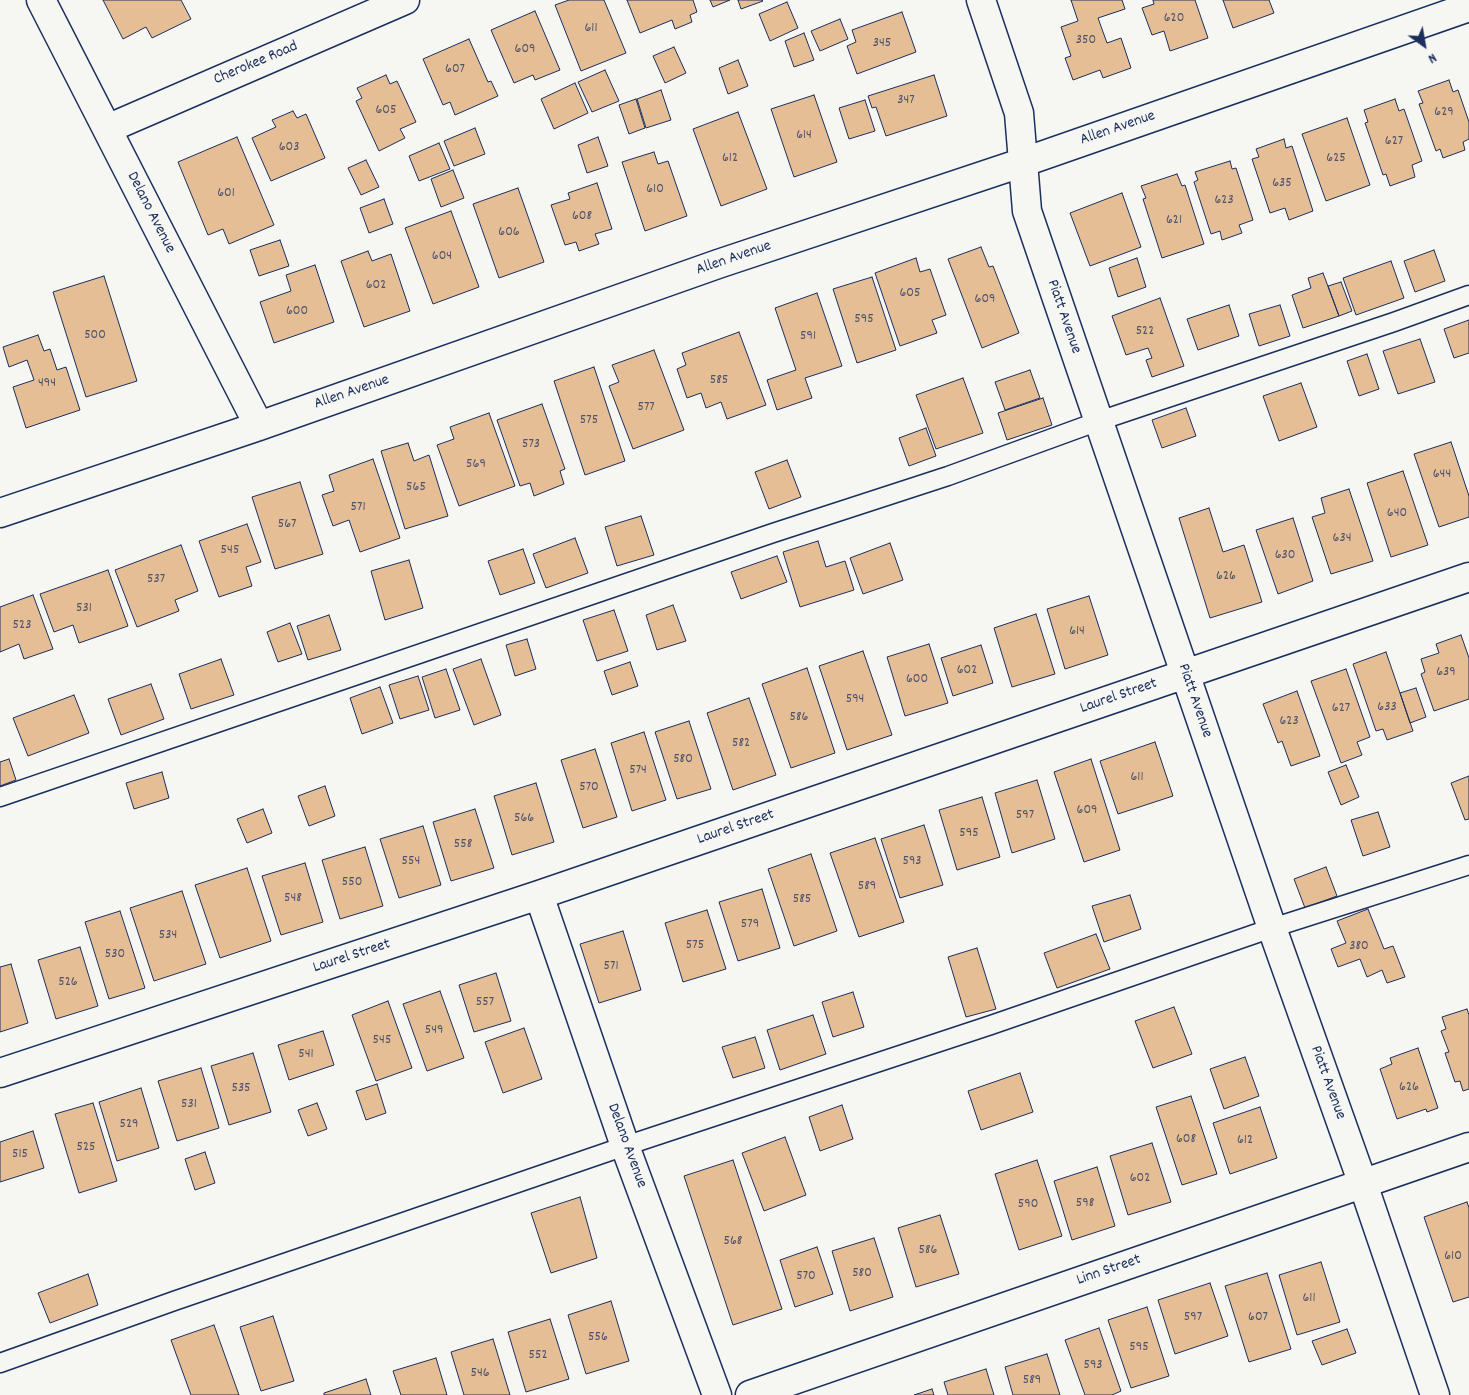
<!DOCTYPE html>
<style>
body{margin:0}
#map{position:relative;width:1469px;height:1395px;overflow:hidden;background:#f6f6f2;font-family:Dekko,sans-serif}
canvas{display:block}
.north{position:absolute;left:1399px;top:20px;width:50px;height:50px;-webkit-text-stroke:4px #f6f6f2;paint-order:stroke;rotate:148deg;font-size:14px;font-weight:700;line-height:20px;text-align:center;color:#1b2f5e}
.north::after{content:'';display:block;margin:auto;width:18px;height:22px;background:#1b2f5e;clip-path:polygon(50% 0,100% 100%,50% 72%,0 100%)}
</style>
<div id="map">
<canvas width="1469" height="1395"></canvas>
<div class="north">N</div>
</div>
<script>
const context = document.querySelector('canvas').getContext('2d');
context.lineJoin = 'round';
function fill(path, color) { context.fillStyle = color; context.fill(path, 'evenodd'); }
const shape = rows => new Path2D(rows.map(r => 'M' + r).join(''));
function trace(path, color, width, dash) { context.strokeStyle = color; context.lineWidth = width; context.lineCap = dash ? 'butt' : 'round'; context.setLineDash(dash || []); context.stroke(path); }
function write(font, color, halo, rows, align = 'center') {
  context.font = font + ' Dekko,sans-serif'; context.lineWidth = 4; context.setLineDash([]); context.textBaseline = 'middle'; context.strokeStyle = halo; context.fillStyle = color; for (const [text, x, y, turn = 0] of rows) {
    context.save(); context.translate(x, y); context.rotate((+turn || 0) * Math.PI / 180); context.textAlign = isNaN(turn) ? turn : align; if (halo) context.strokeText(text, 0, 0); context.fillText(text, 0, 0); context.restore();
  }
}
const building = shape([
 [103,0,181,0,191,19,152,38,146,27,123,39,103,0],
 [569,0,604,0,626,53,581,71,555,5,569,0],
 [627,0,693,0,697,12,690,15,692,22,675,29,672,20,640,33,627,0],
 [710,0,730,0,713,7,710,0],
 [738,0,762,0,763,1,741,9,738,0],
 [1071,0,1122,0,1125,9,1098,18,1107,43,1121,38,1131,68,1103,78,1100,70,1073,80,1065,58,1071,56,1061,27,1078,21,1071,0],
 [1153,0,1195,0,1208,38,1170,51,1164,31,1152,35,1142,8,1154,4,1153,0],
 [1223,0,1269,0,1274,13,1233,28,1223,0],
 [787,2,798,28,770,41,759,14,787,2],
 [535,11,560,70,535,80,533,75,514,83,491,30,535,11],
 [902,12,916,52,857,74,847,46,856,42,852,30,902,12],
 [840,19,848,39,820,51,811,31,840,19],
 [804,33,814,60,794,67,785,41,804,33],
 [469,39,488,82,491,81,498,96,455,115,450,102,443,105,423,59,469,39],
 [674,47,686,73,665,83,653,56,674,47],
 [738,60,748,86,728,94,719,68,738,60],
 [605,70,619,101,592,112,578,82,605,70],
 [386,75,390,84,397,81,416,122,400,129,405,138,379,151,356,101,362,98,357,88,386,75],
 [934,75,947,116,886,136,876,107,872,108,868,96,934,75],
 [1449,80,1453,92,1458,90,1469,122,1469,139,1463,142,1465,150,1443,158,1440,149,1436,151,1419,104,1423,103,1418,91,1449,80],
 [575,83,588,113,554,129,541,99,575,83],
 [661,90,671,120,646,128,637,99,661,90],
 [814,95,837,162,794,177,771,109,814,95],
 [636,99,645,128,629,134,619,105,636,99],
 [1395,99,1399,111,1404,109,1422,161,1412,165,1415,177,1390,186,1386,174,1383,175,1365,123,1368,122,1364,110,1395,99],
 [865,100,875,131,849,139,839,108,865,100],
 [293,111,297,118,306,114,325,158,271,181,252,138,276,127,272,120,293,111],
 [738,112,767,189,721,206,693,129,738,112],
 [1347,118,1370,185,1326,201,1302,134,1347,118],
 [475,128,485,154,454,166,444,141,475,128],
 [237,137,274,225,229,244,223,229,208,235,178,162,237,137],
 [598,137,608,166,587,173,578,145,598,137],
 [1284,139,1286,148,1292,146,1313,211,1289,220,1285,208,1270,213,1252,159,1259,157,1256,149,1284,139],
 [439,143,450,169,419,181,409,156,439,143],
 [654,152,658,164,668,161,687,216,645,231,622,162,654,152],
 [366,160,379,187,361,195,348,168,366,160],
 [1230,161,1232,169,1236,168,1253,220,1239,225,1242,233,1222,240,1220,231,1211,234,1194,182,1198,180,1195,172,1230,161],
 [453,170,464,198,441,207,431,179,453,170],
 [1177,174,1182,186,1185,185,1204,244,1162,258,1143,199,1146,198,1141,186,1177,174],
 [597,183,612,229,595,234,599,244,579,251,576,242,565,245,551,205,570,199,568,193,597,183],
 [518,188,544,262,499,278,473,204,518,188],
 [1122,193,1141,247,1090,266,1070,213,1122,193],
 [384,199,393,224,369,233,360,208,384,199],
 [451,211,479,287,433,304,405,228,451,211],
 [280,240,289,266,259,276,250,250,280,240],
 [981,247,989,267,993,266,1019,333,982,348,948,259,981,247],
 [1434,250,1445,281,1415,292,1404,261,1434,250],
 [368,251,372,261,391,254,410,311,364,327,341,261,368,251],
 [916,258,920,272,930,269,946,315,932,320,937,333,900,346,875,273,916,258],
 [1137,258,1146,287,1118,297,1109,268,1137,258],
 [1391,261,1404,298,1356,315,1343,278,1391,261],
 [315,265,334,322,274,343,260,302,291,291,286,275,315,265],
 [1323,273,1339,316,1303,328,1292,295,1311,288,1308,278,1323,273],
 [104,276,137,381,86,397,53,292,104,276],
 [872,277,896,350,857,363,833,289,872,277],
 [1341,282,1352,311,1339,316,1328,286,1341,282],
 [817,293,842,366,805,378,812,398,777,410,767,380,796,370,775,308,817,293],
 [1160,298,1184,366,1152,377,1146,360,1152,358,1148,348,1126,355,1112,316,1160,298],
 [1229,305,1239,336,1198,350,1187,319,1229,305],
 [1280,305,1290,336,1259,346,1249,314,1280,305],
 [1469,320,1469,353,1454,358,1444,329,1469,320],
 [739,332,766,405,727,419,721,402,706,408,701,393,687,398,677,369,686,365,682,353,739,332],
 [38,335,44,351,50,349,57,370,66,367,80,410,26,428,13,387,34,380,27,360,9,367,3,347,38,335],
 [1420,339,1435,382,1398,394,1383,351,1420,339],
 [654,350,684,430,633,449,609,386,619,382,612,365,654,350],
 [1367,354,1379,389,1359,396,1347,361,1367,354],
 [594,367,625,461,585,475,554,381,594,367],
 [1030,370,1040,398,1005,410,995,382,1030,370],
 [963,378,983,433,936,449,916,395,963,378],
 [1301,383,1317,427,1279,441,1263,396,1301,383],
 [1043,398,1052,425,1007,440,998,413,1043,398],
 [542,404,565,469,560,471,564,484,534,496,530,483,520,486,497,420,542,404],
 [1186,408,1196,436,1162,448,1152,420,1186,408],
 [489,413,515,486,459,506,437,445,454,439,450,427,489,413],
 [926,428,936,456,909,466,899,438,926,428],
 [1451,442,1469,496,1469,517,1439,527,1414,454,1451,442],
 [408,443,414,461,429,455,448,516,405,529,381,451,408,443],
 [373,459,400,538,360,552,349,520,333,526,322,495,334,491,329,475,373,459],
 [787,460,801,497,769,509,755,472,787,460],
 [1403,471,1428,545,1391,557,1367,483,1403,471],
 [300,482,323,554,275,569,252,497,300,482],
 [1349,489,1373,561,1331,574,1312,517,1325,513,1321,498,1349,489],
 [1209,508,1223,552,1244,545,1262,602,1210,618,1179,518,1209,508],
 [641,516,654,555,617,566,605,527,641,516],
 [1293,518,1313,581,1278,594,1256,530,1293,518],
 [247,524,261,562,246,567,252,586,219,597,199,541,247,524],
 [575,538,588,573,546,588,533,554,575,538],
 [818,541,826,567,845,561,854,590,800,607,783,552,818,541],
 [890,543,903,580,863,594,850,558,890,543],
 [181,545,198,591,175,600,179,611,137,627,115,570,181,545],
 [523,549,535,583,500,595,488,561,523,549],
 [777,556,787,582,741,599,731,572,777,556],
 [409,560,423,608,385,620,371,571,409,560],
 [108,570,128,626,79,643,73,625,54,632,40,594,108,570],
 [33,595,53,649,24,659,19,644,0,652,0,607,33,595],
 [1089,596,1108,655,1065,669,1047,609,1089,596],
 [673,605,686,641,657,650,646,615,673,605],
 [614,610,628,651,597,661,583,620,614,610],
 [1036,614,1055,674,1012,687,994,628,1036,614],
 [329,615,341,650,308,660,297,626,329,615],
 [290,623,302,654,278,662,267,632,290,623],
 [1461,635,1469,658,1469,699,1434,711,1421,674,1425,672,1421,659,1439,653,1436,644,1461,635],
 [527,639,536,669,515,676,506,645,527,639],
 [929,644,948,703,905,716,887,657,929,644],
 [981,645,993,683,953,696,941,658,981,645],
 [863,651,892,735,847,750,819,666,863,651],
 [1386,652,1413,731,1387,740,1383,729,1376,731,1353,664,1386,652],
 [221,659,234,695,191,709,179,674,221,659],
 [481,659,501,715,474,725,453,669,481,659],
 [630,662,638,686,612,695,604,671,630,662],
 [807,668,835,753,791,768,762,684,807,668],
 [446,669,460,710,435,718,422,677,446,669],
 [1346,669,1370,737,1357,742,1362,755,1341,763,1311,681,1346,669],
 [418,676,429,710,400,719,389,685,418,676],
 [151,684,164,719,121,735,108,699,151,684],
 [380,687,393,723,362,734,350,698,380,687],
 [1416,688,1426,717,1410,723,1400,693,1416,688],
 [1297,691,1320,756,1291,766,1282,741,1278,743,1263,704,1297,691],
 [74,695,89,733,28,756,13,718,74,695],
 [749,698,776,775,733,790,707,713,749,698],
 [689,721,711,789,677,799,655,732,689,721],
 [644,732,666,800,632,811,611,743,644,732],
 [1155,742,1173,796,1118,814,1100,761,1155,742],
 [595,749,617,817,583,828,561,760,595,749],
 [9,759,16,780,0,786,0,762,9,759],
 [1091,759,1120,850,1084,862,1054,772,1091,759],
 [1346,765,1359,797,1341,805,1328,772,1346,765],
 [162,772,169,798,134,809,126,783,162,772],
 [1469,776,1469,819,1465,820,1451,783,1469,776],
 [1037,780,1055,839,1012,853,995,793,1037,780],
 [536,783,554,842,512,855,494,796,536,783],
 [325,786,335,816,309,826,298,796,325,786],
 [982,797,1000,857,957,870,939,810,982,797],
 [263,809,272,833,247,843,237,819,263,809],
 [475,809,494,868,451,881,433,822,475,809],
 [1378,812,1390,847,1363,856,1351,820,1378,812],
 [924,825,943,885,900,898,881,839,924,825],
 [423,826,441,885,399,898,380,839,423,826],
 [875,838,904,922,859,937,830,853,875,838],
 [365,847,383,906,340,919,322,860,365,847],
 [811,854,837,931,794,946,768,869,811,854],
 [305,863,323,922,281,935,262,876,305,863],
 [1326,867,1337,896,1305,908,1294,879,1326,867],
 [247,868,271,941,220,958,195,885,247,868],
 [762,889,780,948,738,961,719,902,762,889],
 [182,891,206,964,154,981,130,908,182,891],
 [1130,895,1141,929,1104,942,1092,906,1130,895],
 [1368,909,1384,949,1393,946,1405,977,1387,983,1382,970,1367,977,1360,959,1338,967,1331,949,1346,943,1337,921,1368,909],
 [707,910,726,969,683,982,665,923,707,910],
 [120,911,145,988,109,999,85,922,120,911],
 [623,931,641,990,599,1003,580,944,623,931],
 [1096,934,1110,969,1057,988,1044,953,1096,934],
 [80,947,98,1006,56,1019,38,960,80,947],
 [977,948,996,1009,966,1017,948,957,977,948],
 [11,964,28,1023,0,1032,0,967,11,964],
 [496,973,511,1021,474,1032,459,985,496,973],
 [440,991,464,1058,427,1071,403,1004,440,991],
 [853,992,864,1027,833,1037,822,1002,853,992],
 [388,1001,412,1068,376,1081,352,1015,388,1001],
 [1174,1007,1192,1054,1153,1068,1135,1021,1174,1007],
 [1467,1009,1469,1015,1469,1089,1463,1091,1460,1081,1455,1082,1445,1053,1449,1052,1441,1031,1446,1029,1442,1017,1467,1009],
 [813,1015,826,1054,780,1070,767,1030,813,1015],
 [524,1028,542,1079,503,1093,485,1042,524,1028],
 [323,1031,334,1065,289,1080,278,1045,323,1031],
 [755,1037,765,1068,733,1078,722,1047,755,1037],
 [1418,1048,1438,1108,1427,1112,1426,1109,1397,1119,1380,1069,1392,1064,1390,1058,1418,1048],
 [253,1053,271,1112,229,1125,211,1066,253,1053],
 [1245,1057,1259,1096,1224,1109,1210,1069,1245,1057],
 [201,1068,219,1128,177,1141,158,1081,201,1068],
 [1020,1073,1033,1112,981,1130,968,1091,1020,1073],
 [377,1084,386,1113,366,1120,356,1091,377,1084],
 [141,1088,159,1148,117,1161,99,1102,141,1088],
 [1191,1096,1217,1174,1182,1185,1156,1107,1191,1096],
 [93,1103,117,1181,79,1193,55,1114,93,1103],
 [317,1103,327,1129,308,1136,298,1110,317,1103],
 [842,1105,853,1139,820,1151,809,1117,842,1105],
 [1260,1107,1277,1158,1230,1174,1213,1123,1260,1107],
 [33,1131,44,1168,0,1182,0,1142,33,1131],
 [785,1137,806,1195,764,1211,742,1153,785,1137],
 [1152,1143,1171,1202,1128,1215,1110,1156,1152,1143],
 [205,1152,215,1183,195,1190,185,1159,205,1152],
 [733,1160,782,1309,733,1325,684,1176,733,1160],
 [1037,1160,1062,1236,1019,1250,995,1174,1037,1160],
 [1097,1167,1115,1226,1072,1240,1054,1181,1097,1167],
 [580,1197,597,1258,551,1273,531,1213,580,1197],
 [1467,1202,1469,1208,1469,1297,1453,1302,1424,1217,1467,1202],
 [940,1215,959,1274,916,1287,898,1228,940,1215],
 [874,1238,893,1297,850,1311,832,1251,874,1238],
 [817,1247,833,1294,795,1307,780,1260,817,1247],
 [1321,1262,1340,1322,1297,1335,1279,1275,1321,1262],
 [1267,1273,1291,1349,1249,1362,1225,1286,1267,1273],
 [88,1274,98,1305,50,1323,38,1293,88,1274],
 [1210,1283,1228,1336,1175,1354,1158,1300,1210,1283],
 [611,1301,629,1361,586,1374,568,1315,611,1301],
 [1147,1307,1169,1376,1131,1388,1108,1320,1147,1307],
 [273,1316,294,1381,261,1391,240,1327,273,1316],
 [550,1319,569,1379,526,1392,508,1332,550,1319],
 [214,1325,239,1395,191,1395,171,1340,214,1325],
 [1099,1328,1121,1391,1112,1395,1085,1395,1065,1340,1099,1328],
 [1347,1329,1356,1353,1322,1365,1312,1341,1347,1329],
 [493,1339,510,1395,464,1395,451,1352,493,1339],
 [1047,1354,1060,1395,1013,1395,1005,1367,1047,1354],
 [436,1358,447,1395,401,1395,393,1371,436,1358],
 [986,1369,994,1395,948,1395,944,1382,986,1369],
 [366,1379,371,1395,324,1395,324,1393,366,1379],
 [932,1389,934,1395,914,1395,932,1389]
]);
const lane = shape([
 [0,797,773,533,948,476,1099,421,1394,322,1469,295],
 [0,1363,174,1301,625,1146,991,1025,1272,928,1469,865]
]);
const street = shape([
 [41,0,259,426],
 [981,0,1019,113,1027,211,1272,928,1363,1184,1435,1395],
 [107,129,405,0],
 [0,513,259,426,718,264,1024,162,1469,7],
 [539,895,625,1146,717,1395],
 [0,1073,539,895,1469,577],
 [750,1395,1469,1147]
]);
const numberNames = [
 ["620",1174,19],
 ["611",591,29],
 ["350",1086,41],
 ["345",882,44],
 ["609",525,50],
 ["607",455,70],
 ["347",906,101],
 ["605",386,111],
 ["629",1444,113],
 ["614",804,136],
 ["627",1394,142],
 ["603",289,148],
 ["612",730,159],
 ["625",1336,159],
 ["635",1282,184],
 ["610",655,190],
 ["601",226,194],
 ["623",1224,201],
 ["608",582,217],
 ["621",1174,221],
 ["606",509,233],
 ["604",442,257],
 ["602",376,286],
 ["605",910,294],
 ["609",985,300],
 ["600",297,312],
 ["595",864,320],
 ["522",1145,332],
 ["500",95,336],
 ["591",808,337],
 ["585",719,381],
 ["494",47,384],
 ["577",646,408],
 ["575",589,421],
 ["573",531,445],
 ["569",476,465],
 ["644",1442,475],
 ["565",416,488],
 ["571",358,508],
 ["640",1397,514],
 ["567",287,525],
 ["634",1342,539],
 ["545",230,551],
 ["630",1285,556],
 ["626",1226,577],
 ["537",156,580],
 ["531",84,609],
 ["523",22,626],
 ["614",1077,632],
 ["602",967,671],
 ["639",1446,673],
 ["600",917,680],
 ["594",855,700],
 ["633",1387,708],
 ["627",1341,709],
 ["586",799,718],
 ["623",1289,722],
 ["582",741,744],
 ["580",683,760],
 ["574",638,771],
 ["611",1137,778],
 ["570",589,788],
 ["609",1087,811],
 ["597",1025,816],
 ["566",524,819],
 ["595",969,834],
 ["558",463,845],
 ["554",411,862],
 ["593",912,862],
 ["550",352,883],
 ["589",867,887],
 ["548",293,899],
 ["585",802,900],
 ["579",750,925],
 ["534",168,936],
 ["575",695,946],
 ["380",1359,947],
 ["530",115,955],
 ["571",611,967],
 ["526",68,983],
 ["557",485,1003],
 ["549",434,1031],
 ["545",382,1041],
 ["541",306,1055],
 ["626",1409,1088],
 ["535",241,1089],
 ["531",189,1105],
 ["529",129,1125],
 ["608",1186,1140],
 ["612",1245,1141],
 ["525",86,1148],
 ["515",20,1155],
 ["602",1140,1179],
 ["598",1085,1204],
 ["590",1028,1205],
 ["568",733,1242],
 ["586",928,1251],
 ["610",1453,1257],
 ["580",862,1274],
 ["570",806,1277],
 ["611",1309,1299],
 ["597",1193,1318],
 ["607",1258,1318],
 ["556",598,1338],
 ["595",1139,1348],
 ["552",538,1356],
 ["593",1093,1366],
 ["546",480,1374],
 ["589",1032,1381]
];
const streetNames = [
 ["Cherokee Road",256,64,-23],
 ["Allen Avenue",1118,129,-19],
 ["Delano Avenue",150,213,63],
 ["Allen Avenue",734,259,-19],
 ["Piatt Avenue",1063,317,71],
 ["Allen Avenue",352,393,-19],
 ["Laurel Street",1119,697,-19],
 ["Piatt Avenue",1194,701,71],
 ["Laurel Street",736,828,-19],
 ["Laurel Street",352,957,-18],
 ["Piatt Avenue",1327,1083,70],
 ["Delano Avenue",626,1146,70],
 ["Linn Street",1109,1271,-19]
];
fill(building, '#e5be95');
trace(building, '#1b2f5e', 1);
trace(lane, '#1b2f5e', 21);
trace(street, '#1b2f5e', 31);
trace(lane, '#f6f6f2', 18);
trace(street, '#f6f6f2', 28);
write('14px', '#4e536c', null, numberNames);
write('16px', '#1b2f5e', '#f6f6f2', streetNames);
</script>
